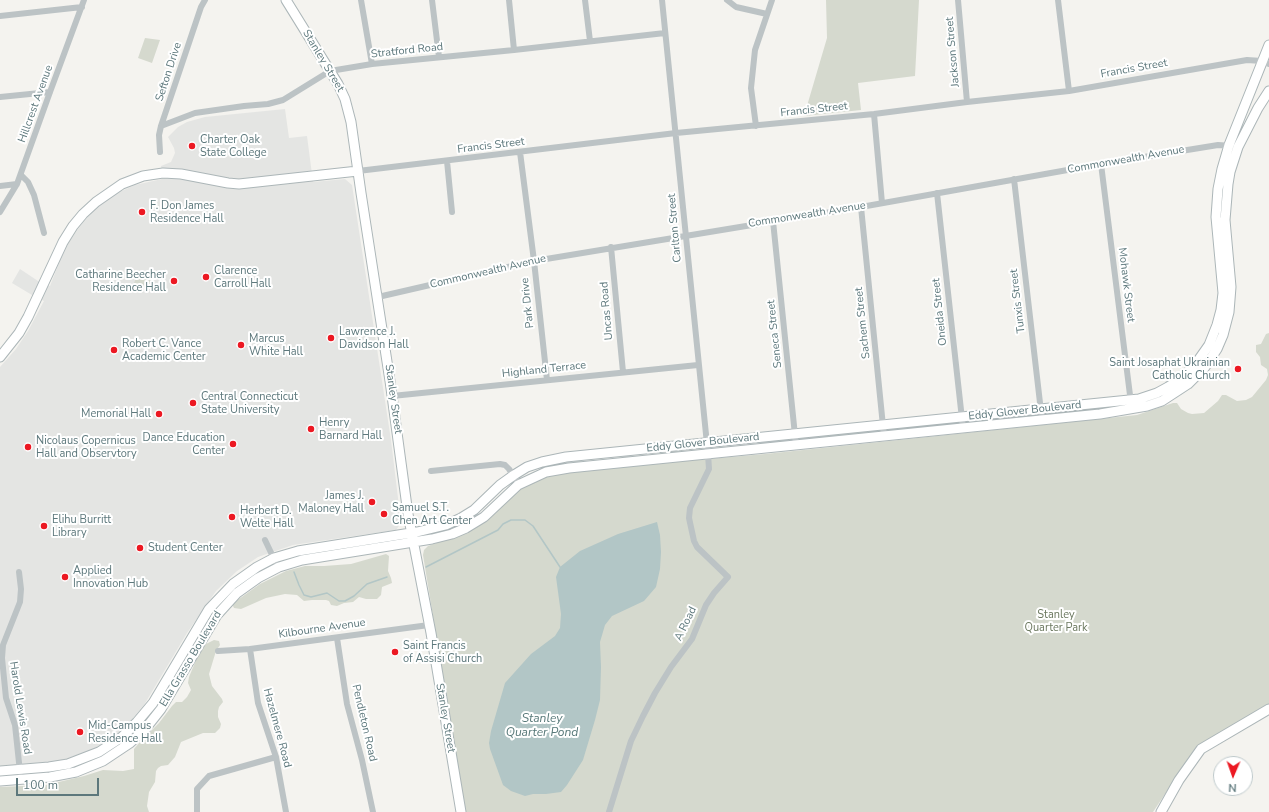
<!DOCTYPE html>
<style>
body{margin:0}
#map{position:relative;width:1269px;height:812px;overflow:hidden;background:#f4f3ef;font-family:"Nunito Sans",sans-serif}
canvas{display:block}
.north{position:absolute;left:1213px;top:756px;width:40px;height:40px;box-sizing:border-box;background:#fff;border:1px solid #bec9cb;border-radius:50%;rotate:182deg;font-size:11px;font-weight:700;line-height:16px;text-align:center;color:#5d787c}
.north::after{content:'';display:block;margin:auto;width:14px;height:18px;background:#ec1822;clip-path:polygon(50% 0,100% 100%,50% 72%,0 100%)}
.scale{position:absolute;left:16px;top:778px;width:83px;height:18px;box-sizing:border-box;border:2px solid #5d787c;border-top:0;padding-left:5px;font-size:12px;line-height:14px;white-space:nowrap;color:#5d787c;-webkit-text-stroke:3px #fff;paint-order:stroke}
</style>
<div id="map">
<canvas width="1269" height="812"></canvas>
<div class="north">N</div>
<div class="scale">100 m</div>
</div>
<script>
const context = document.querySelector('canvas').getContext('2d');
context.lineJoin = 'round';
function fill(path, color) { context.fillStyle = color; context.fill(path, 'evenodd'); }
const shape = rows => new Path2D(rows.map(r => 'M' + r).join(''));
function trace(path, color, width, dash) { context.strokeStyle = color; context.lineWidth = width; context.lineCap = dash ? 'butt' : 'round'; context.setLineDash(dash || []); context.stroke(path); }
function write(font, color, halo, rows, align = 'center') {
  context.font = font + ' "Nunito Sans",sans-serif'; context.lineWidth = 4; context.setLineDash([]); context.textBaseline = 'middle'; context.strokeStyle = halo; context.fillStyle = color; for (const [text, x, y, turn = 0] of rows) {
    context.save(); context.translate(x, y); context.rotate((+turn || 0) * Math.PI / 180); context.textAlign = isNaN(turn) ? turn : align; if (halo) context.strokeText(text, 0, 0); context.fillText(text, 0, 0); context.restore();
  }
}
const built = shape([
 [285,109,289,138,307,136,313,182,345,179,352,185,391,440,401,523,396,530,293,545,258,557,237,571,216,591,187,633,144,705,122,731,95,749,60,761,0,766,0,367,16,349,28,331,44,301,32,295,12,283,20,269,38,281,50,286,64,250,80,226,95,209,115,194,135,185,162,179,161,166,171,162,175,153,174,148,168,137,178,127,187,122,205,117]
]);
const green = shape([
 [826,0,919,0,915,76,858,83,861,110,804,116,827,38],
 [145,38,160,40,152,63,138,58],
 [138,274,154,281,150,290,134,283],
 [1269,333,1269,704,1216,737,1183,767,1153,812,465,812,423,555,424,550,428,546,445,540,519,489,536,480,559,472,765,454,1137,415,1173,403,1177,403,1181,409,1188,413,1192,414,1204,413,1218,401,1222,395,1226,395,1237,401,1246,400,1252,397,1266,380,1268,375,1267,369,1261,365,1260,357,1256,352,1256,345,1261,344,1266,334],
 [386,554,389,556,388,571,391,578,392,583,382,587,381,595,377,599,366,599,359,597,353,602,344,603,337,606,331,605,329,601,326,600,312,600,304,601,297,595,285,594,266,598,241,609,234,608,232,604,260,584,286,571,305,566,324,566,351,564],
 [214,640,219,641,220,645,216,651,209,674,212,686,222,699,223,702,219,707,218,711,218,717,221,724,220,728,215,733,203,733,181,742,175,757,168,765,161,766,158,768,156,771,155,782,149,792,147,806,149,812,0,812,0,787,46,785,84,776,103,770,123,771,134,769,134,749,139,743,159,723,172,706,176,702,182,702,187,697,191,690,188,683,189,677,199,653,206,644]
]);
const water = shape([
 [657,522,660,535,661,552,660,569,656,587,644,601,612,616,605,625,600,642,601,667,600,700,595,720,583,760,567,785,561,792,546,794,533,794,525,796,511,791,503,785,490,749,489,743,491,731,505,683,531,654,555,636,560,628,561,614,556,577,560,567,580,551,618,534]
]);
const stream = shape([
 [426,567,498,530,503,524,511,520,525,520,533,526,560,567],
 [294,572,299,585,304,595,311,597,327,593,339,601,345,601,354,596,367,584,387,577]
]);
const street = shape([
 [361,0,372,64],
 [432,0,439,57],
 [509,0,514,50],
 [585,0,590,41],
 [727,0,736,7,767,14],
 [958,0,967,102],
 [1058,0,1069,91],
 [0,16,82,7],
 [0,97,50,92],
 [874,114,882,203],
 [161,126,195,113,244,106,268,104,283,100,330,71,372,64,514,50,665,33],
 [756,126,751,88,755,50,772,0],
 [160,152,159,135,161,126,201,7,205,0],
 [520,152,534,261,547,380],
 [447,161,452,212],
 [1101,164,1131,403],
 [358,171,676,133,874,114,967,102,1069,91,1247,60,1262,61,1269,64],
 [21,175,28,182,34,195,44,233],
 [1014,179,1042,420],
 [0,186,17,184],
 [937,193,963,428],
 [861,207,884,436],
 [0,212,17,184,50,92,84,0],
 [773,221,796,445],
 [611,247,623,372],
 [378,297,534,261,861,207,1101,164,1218,145,1232,146],
 [392,396,698,365],
 [431,471,500,464,505,465,509,469,519,484],
 [265,540,275,561],
 [19,572,21,589,20,602,3,645,2,658,6,698,15,725,20,772],
 [337,638,347,704,362,760,373,812],
 [250,649,258,703,276,757,286,812],
 [218,651,250,649,429,625],
 [197,812,197,789,209,776,276,757],
 [609,812,631,741,643,716,655,693,671,667,692,639,706,605,714,593,728,577,697,547,694,541,689,518,690,508,709,469,708,454,662,0]
]);
const secondary = shape([
 [286,0,338,84,345,99,351,122,361,193,390,381,408,514,431,633,461,812],
 [0,357,19,333,28,317,63,242,73,226,83,214,96,202,122,184,143,176,163,173,181,174,228,183,239,184,358,171],
 [0,771,49,767,68,764,99,752,122,737,137,722,153,703,209,609,233,584,257,567,274,558,298,551,417,532,446,525,461,518,474,510,500,485,514,475,527,467,542,462,566,457,1139,399,1157,393,1168,387,1182,378,1197,362,1209,345,1217,325,1221,310,1223,293,1216,217,1218,189,1222,169,1229,145,1269,45],
 [0,781,50,777,76,772,103,761,130,743,146,728,161,709,217,615,237,593,258,578,279,567,302,560,432,539,452,534,466,528,484,517,518,485,546,472,569,468,1100,414,1147,406,1162,401,1188,384,1205,367,1217,349,1223,335,1229,312,1231,287,1225,220,1228,184,1230,172,1238,147,1258,108,1269,91],
 [1161,812,1179,780,1201,749,1269,709]
]);
const markers = [
 [192,146,4,"#ec1822"],
 [142,212,4,"#ec1822"],
 [206,277,4,"#ec1822"],
 [174,281,4,"#ec1822"],
 [331,338,4,"#ec1822"],
 [241,345,4,"#ec1822"],
 [114,350,4,"#ec1822"],
 [1238,369,4,"#ec1822"],
 [193,403,4,"#ec1822"],
 [159,414,4,"#ec1822"],
 [311,429,4,"#ec1822"],
 [233,444,4,"#ec1822"],
 [28,447,4,"#ec1822"],
 [372,502,4,"#ec1822"],
 [384,514,4,"#ec1822"],
 [232,517,4,"#ec1822"],
 [44,526,4,"#ec1822"],
 [140,548,4,"#ec1822"],
 [65,577,4,"#ec1822"],
 [395,652,4,"#ec1822"],
 [80,732,4,"#ec1822"]
];
const streetNames = [
 ["Stratford Road",407,51,-6],
 ["Jackson Street",953,52,-95],
 ["Stanley Street",323,61,59],
 ["Francis Street",1134,69,-10],
 ["Sefton Drive",169,72,-72],
 ["Hillcrest Avenue",36,104,-70],
 ["Francis Street",814,110,-6],
 ["Francis Street",491,146,-7],
 ["Commonwealth Avenue",1126,160,-10],
 ["Commonwealth Avenue",807,215,-9],
 ["Carlton Street",675,228,-95],
 ["Commonwealth Avenue",488,272,-13],
 ["Mohawk Street",1126,285,83],
 ["Tunxis Street",1018,301,-97],
 ["Park Drive",528,303,-96],
 ["Uncas Road",607,311,-95],
 ["Oneida Street",940,312,-96],
 ["Sachem Street",863,323,-96],
 ["Seneca Street",775,334,-96],
 ["Highland Terrace",544,370,-6],
 ["Stanley Street",393,399,82],
 ["Eddy Glover Boulevard",1025,411,-6],
 ["Eddy Glover Boulevard",703,443,-6],
 ["A Road",686,624,-64],
 ["Kilbourne Avenue",322,629,-8],
 ["Ella Grasso Boulevard",191,659,-59],
 ["Harold Lewis Road",20,708,81],
 ["Stanley Street",445,718,80],
 ["Pendleton Road",364,723,77],
 ["Hazelmere Road",277,728,75]
];
const poiNames = [
 ["Charter Oak",200,140],
 ["State College",200,153],
 ["F. Don James",150,206],
 ["Residence Hall",150,219],
 ["Clarence",214,271],
 ["Carroll Hall",214,284],
 ["Catharine Beecher",166,275,"right"],
 ["Residence Hall",166,288,"right"],
 ["Lawrence J.",339,332],
 ["Davidson Hall",339,345],
 ["Marcus",249,339],
 ["White Hall",249,352],
 ["Robert C. Vance",122,344],
 ["Academic Center",122,357],
 ["Saint Josaphat Ukrainian",1230,363,"right"],
 ["Catholic Church",1230,376,"right"],
 ["Central Connecticut",201,397],
 ["State University",201,410],
 ["Memorial Hall",151,414,"right"],
 ["Henry",319,423],
 ["Barnard Hall",319,436],
 ["Dance Education",225,438,"right"],
 ["Center",225,451,"right"],
 ["Nicolaus Copernicus",36,441],
 ["Hall and Observtory",36,454],
 ["James J.",364,496,"right"],
 ["Maloney Hall",364,509,"right"],
 ["Samuel S.T.",392,508],
 ["Chen Art Center",392,521],
 ["Herbert D.",240,511],
 ["Welte Hall",240,524],
 ["Elihu Burritt",52,520],
 ["Library",52,533],
 ["Student Center",148,548],
 ["Applied",73,571],
 ["Innovation Hub",73,584],
 ["Saint Francis",403,646],
 ["of Assisi Church",403,659],
 ["Mid-Campus",88,726],
 ["Residence Hall",88,739]
];
const parkNames = [
 ["Stanley",1056,615],
 ["Quarter Park",1056,628]
];
const waterNames = [
 ["Stanley",542,719],
 ["Quarter Pond",542,733]
];
fill(built, '#e4e5e3');
fill(green, '#d5d9ce');
fill(water, '#b2c6c6');
trace(stream, '#b2c6c6', 1.5);
trace(secondary, '#acb6b8', 11);
trace(street, '#bcc3c5', 6);
trace(secondary, '#fff', 9);
for (const [x, y, r, color] of markers) { const dot = new Path2D(); dot.arc(x, y, r, 0, 2 * Math.PI); context.fillStyle = color; context.fill(dot); trace(dot, '#fff', 1.5); }
write('11px', '#5d787c', '#fff', streetNames);
write('11px', '#5d787c', '#fff', poiNames, 'left');
write('11px', '#6c7960', '#fff', parkNames);
write('italic 12px', '#587979', '#fff', waterNames);
</script>
